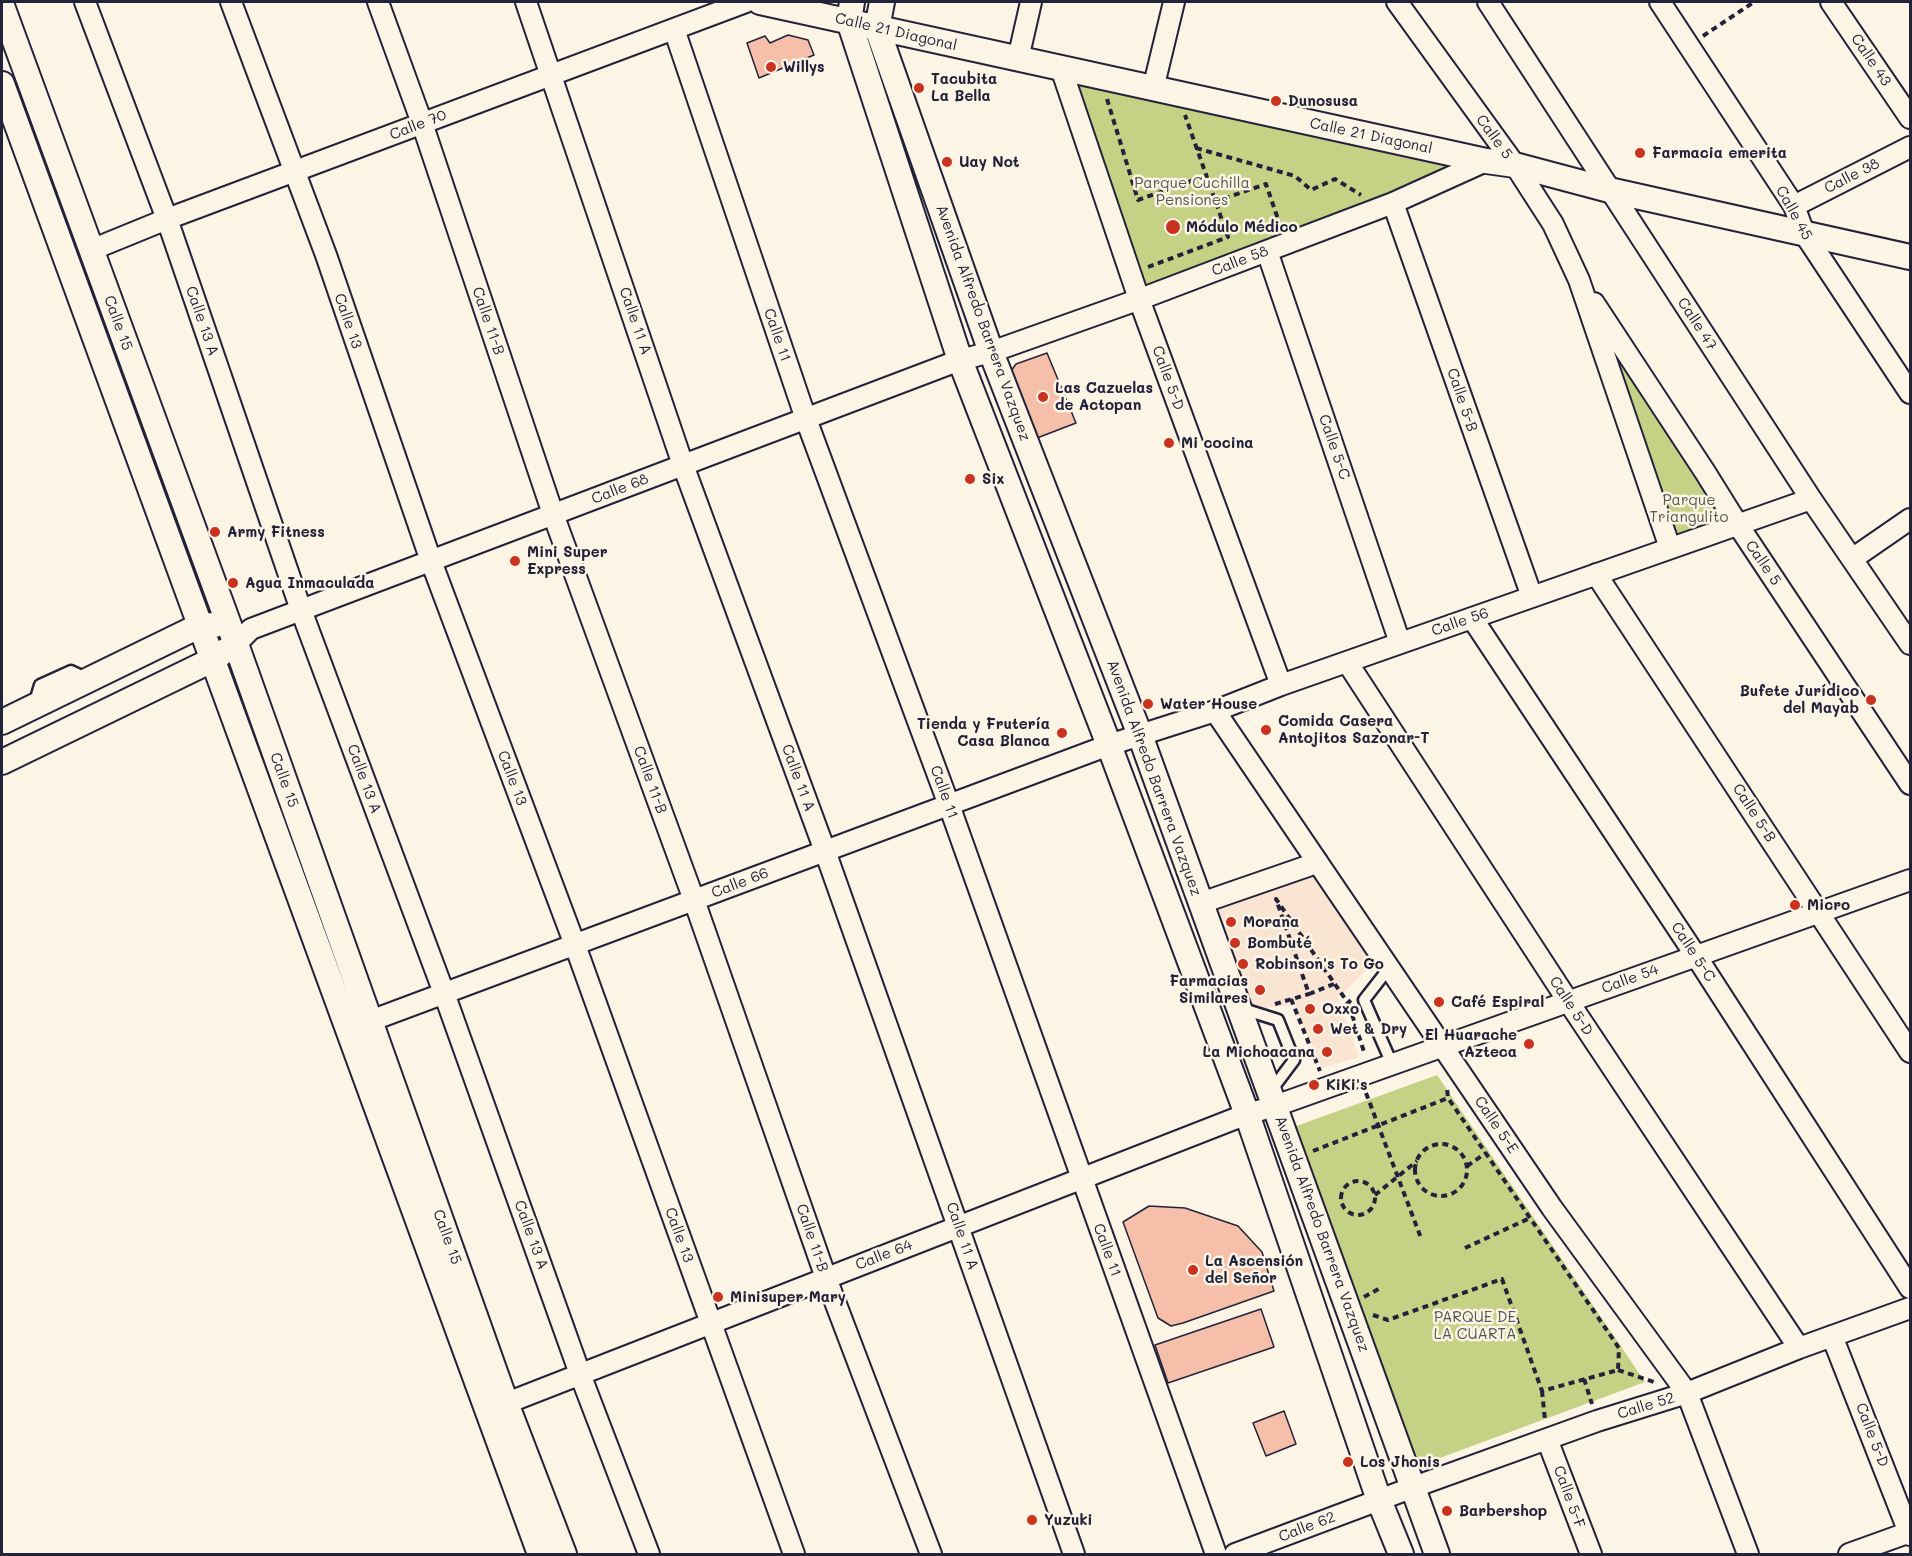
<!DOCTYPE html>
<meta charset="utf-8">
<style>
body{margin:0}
#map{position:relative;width:1912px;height:1556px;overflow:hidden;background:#fcf5e5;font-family:Mali,sans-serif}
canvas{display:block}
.frame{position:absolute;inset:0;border:3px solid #22223b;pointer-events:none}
</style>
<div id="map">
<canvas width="1912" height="1556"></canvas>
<div class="frame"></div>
</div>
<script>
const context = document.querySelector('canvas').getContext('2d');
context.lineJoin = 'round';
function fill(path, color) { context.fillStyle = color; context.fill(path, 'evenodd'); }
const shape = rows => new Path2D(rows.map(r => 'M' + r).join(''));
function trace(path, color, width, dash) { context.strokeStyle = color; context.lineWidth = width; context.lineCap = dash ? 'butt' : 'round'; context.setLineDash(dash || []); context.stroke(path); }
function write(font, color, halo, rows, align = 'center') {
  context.font = font + ' Mali,sans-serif'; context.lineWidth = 5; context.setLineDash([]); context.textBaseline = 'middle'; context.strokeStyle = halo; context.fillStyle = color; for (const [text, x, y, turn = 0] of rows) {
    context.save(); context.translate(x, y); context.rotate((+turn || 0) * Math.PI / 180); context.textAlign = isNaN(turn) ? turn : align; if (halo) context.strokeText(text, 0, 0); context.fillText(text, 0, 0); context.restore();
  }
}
const built = shape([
 [1309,868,1376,961,1338,998,1359,1057,1322,1068,1294,1005,1247,1010,1204,909]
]);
const green = shape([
 [1072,83,1182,107,1472,163,1143,298],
 [1602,328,1728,521,1673,541],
 [1437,1075,1645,1382,1410,1469,1291,1128]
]);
const building = shape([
 [788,35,808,40,814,55,759,78,747,43,765,36,770,43,788,35],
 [1047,353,1076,423,1037,438,1011,371,1016,364,1047,353],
 [1149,1206,1185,1208,1238,1226,1262,1252,1274,1291,1183,1323,1171,1326,1158,1318,1123,1222,1149,1206],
 [1261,1309,1274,1347,1168,1383,1155,1345,1261,1309],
 [1284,1411,1296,1444,1266,1456,1253,1423,1284,1411]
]);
const path = shape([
 [1703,36,1754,2],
 [1107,99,1138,200,1205,176],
 [1196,148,1295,176,1311,190,1335,179,1361,195],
 [1214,202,1266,184,1281,228],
 [1148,267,1228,237,1185,115],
 [1334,984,1309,994,1276,899,1348,1003,1351,1000],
 [1291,999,1320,1071],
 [1275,1004,1309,994],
 [1349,1005,1365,1055],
 [1366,1093,1421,1238],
 '1415 1170a26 26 0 1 1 52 0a26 26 0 1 1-52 0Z',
 [1313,1151,1448,1098,1447,1088],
 [1467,1166,1486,1153],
 '1341 1198a17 17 0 1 1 34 0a17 17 0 1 1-34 0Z',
 [1375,1195,1417,1161],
 [1465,1248,1530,1218],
 [1364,1297,1382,1287],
 [1373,1315,1388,1320,1502,1279,1542,1391,1618,1370,1619,1348,1448,1098],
 [1618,1370,1657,1383],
 [1584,1379,1592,1404],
 [1542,1391,1545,1420]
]);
const service = shape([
 [35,702,40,685,71,671,86,678],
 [1389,968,1364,1000,1392,1064],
 [1240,1008,1278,1020,1294,1060,1270,1092]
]);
const minor = shape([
 [85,2,167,219,301,610,444,993,580,1374,649,1554],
 [231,2,326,255,431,561,575,945,794,1554],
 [378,2,422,123,553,514,694,900,826,1278,931,1554],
 [526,2,683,465,825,851,1074,1554],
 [1397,2,1515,165,1553,224,1579,280,1670,548],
 [1488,2,1811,499,1910,644],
 [1660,2,1794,206,1804,233,1910,393],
 [1831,2,1910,118],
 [674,29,806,419,949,805,1216,1554],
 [1018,59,1031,2],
 [1061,68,1139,299,1281,685],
 [1153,89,1174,2],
 [1393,203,1532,597],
 [1794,206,1910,147],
 [91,250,167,219,746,2],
 [1267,251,1400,643],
 [1594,303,1705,472,1738,525,1910,784],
 [1852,559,1910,519],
 [1596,574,1910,1052],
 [1472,618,1696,956,1910,1288],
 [236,644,251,629,960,360,991,352,1143,298,1393,203,1486,161],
 [1347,662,1568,1001,1799,1348],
 [1215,711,1552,1208,1687,1393,1748,1554],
 [1201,903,1308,866,1317,861],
 [370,1021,1109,745,1215,711,1281,685,1811,499],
 [1832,1336,1910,1535],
 [494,1408,1247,1114,1275,1106,1910,880],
 [1547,1439,1591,1554],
 [1235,1554,1411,1488,1597,1421,1687,1393,1799,1348,1910,1308],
 [1849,1554,1910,1532]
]);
const tertiary = shape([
 [760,2,1486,161,1515,165,1609,190,1910,257],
 [852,2,849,21,960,360,1109,745,1247,1114,1379,1500,1401,1554],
 [882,2,877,28,991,352,1140,735,1437,1554],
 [2,6,236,644,506,1403,564,1554],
 [2,84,540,1554],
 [2,722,199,626,214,625],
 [2,762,212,660,225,651]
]);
const markers = [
 [771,67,6,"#c8321e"],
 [919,88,6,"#c8321e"],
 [1276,101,6,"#c8321e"],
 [1640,153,6,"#c8321e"],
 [947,162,6,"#c8321e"],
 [1173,227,8,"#c8321e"],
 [1043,397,6,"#c8321e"],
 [1169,443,6,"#c8321e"],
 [970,479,6,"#c8321e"],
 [215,532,6,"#c8321e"],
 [515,561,6,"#c8321e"],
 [233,583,6,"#c8321e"],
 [1871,700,6,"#c8321e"],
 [1148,704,6,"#c8321e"],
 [1266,730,6,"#c8321e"],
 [1062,733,6,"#c8321e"],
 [1795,905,6,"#c8321e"],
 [1231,922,6,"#c8321e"],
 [1235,943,6,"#c8321e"],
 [1243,964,6,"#c8321e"],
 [1260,990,6,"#c8321e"],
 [1439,1002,6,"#c8321e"],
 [1310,1009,6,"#c8321e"],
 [1318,1029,6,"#c8321e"],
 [1529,1044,6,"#c8321e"],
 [1327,1052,6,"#c8321e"],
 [1314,1085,6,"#c8321e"],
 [1193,1270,6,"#c8321e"],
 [718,1297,6,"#c8321e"],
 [1348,1462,6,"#c8321e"],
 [1447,1511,6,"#c8321e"],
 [1032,1520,6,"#c8321e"]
];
const streetNames = [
 ["Calle 21 Diagonal",896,32,13],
 ["Calle 43",1871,60,56],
 ["Calle 70",418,125,-21],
 ["Calle 21 Diagonal",1371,136,12],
 ["Calle 5",1494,137,54],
 ["Calle 38",1852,176,-27],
 ["Calle 45",1794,213,61],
 ["Calle 58",1240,261,-21],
 ["Calle 13 A",202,321,71],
 ["Calle 13",348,321,71],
 ["Calle 11-B",488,321,71],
 ["Calle 11 A",635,321,71],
 ["Calle 15",118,323,70],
 ["Avenida Alfredo Barrera Vazquez",983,323,70],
 ["Calle 47",1697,324,57],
 ["Calle 11",777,335,71],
 ["Calle 5-D",1168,378,70],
 ["Calle 5-B",1462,400,71],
 ["Calle 5-C",1334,447,71],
 ["Calle 68",620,489,-21],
 ["Calle 5",1763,563,56],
 ["Calle 56",1460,622,-19],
 ["Calle 13",512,778,69],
 ["Calle 11 A",798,778,70],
 ["Avenida Alfredo Barrera Vazquez",1154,778,70],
 ["Calle 13 A",364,779,70],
 ["Calle 15",284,780,70],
 ["Calle 11-B",650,780,70],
 ["Calle 11",944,792,70],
 ["Calle 5-B",1754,813,57],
 ["Calle 66",740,883,-21],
 ["Calle 5-C",1693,952,57],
 ["Calle 54",1630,979,-20],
 ["Calle 5-D",1571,1006,57],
 ["Calle 5-E",1496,1125,56],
 ["Avenida Alfredo Barrera Vazquez",1322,1234,70],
 ["Calle 13 A",531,1235,70],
 ["Calle 13",679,1235,70],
 ["Calle 11 A",962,1236,71],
 ["Calle 15",447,1237,70],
 ["Calle 11-B",812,1238,71],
 ["Calle 11",1107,1250,70],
 ["Calle 64",884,1255,-21],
 ["Calle 52",1646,1406,-17],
 ["Calle 5-D",1872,1435,69],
 ["Calle 5-F",1569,1497,70],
 ["Calle 62",1307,1527,-21]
];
const poiNames = [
 ["Willys",783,67],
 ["Tacubita",931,79],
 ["La Bella",931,96],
 ["Dunosusa",1288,101],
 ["Farmacia emerita",1652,153],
 ["Uay Not",959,162],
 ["Módulo Médico",1186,227],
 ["Las Cazuelas",1055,388],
 ["de Actopan",1055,405],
 ["Mi cocina",1181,443],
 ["Six",982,479],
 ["Army Fitness",227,532],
 ["Mini Super",527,552],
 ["Express",527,569],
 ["Agua Inmaculada",245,583],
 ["Bufete Jurídico",1859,691,"right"],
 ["del Mayab",1859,708,"right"],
 ["Water House",1160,704],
 ["Comida Casera",1278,721],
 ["Antojitos Sazonar-T",1278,738],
 ["Tienda y Frutería",1050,724,"right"],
 ["Casa Blanca",1050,741,"right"],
 ["Micro",1807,905],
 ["Morana",1243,922],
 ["Bombuté",1247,943],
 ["Robinson's To Go",1255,964],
 ["Farmacias",1248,981,"right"],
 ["Similares",1248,998,"right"],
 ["Café Espiral",1451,1002],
 ["Oxxo",1322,1009],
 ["Wet & Dry",1330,1029],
 ["El Huarache",1517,1035,"right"],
 ["Azteca",1517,1052,"right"],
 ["La Michoacana",1315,1052,"right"],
 ["KiKi's",1326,1085],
 ["La Ascensión",1205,1261],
 ["del Señor",1205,1278],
 ["Minisuper Mary",730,1297],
 ["Los Jhonis",1360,1462],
 ["Barbershop",1459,1511],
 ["Yuzuki",1044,1520]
];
const parkNames = [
 ["Parque Cuchilla",1192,183],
 ["Pensiones",1192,200],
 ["Parque",1689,500],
 ["Triangulito",1689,517],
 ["PARQUE DE",1475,1317],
 ["LA CUARTA",1475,1334]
];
fill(built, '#fae5d3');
fill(green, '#c5d185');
fill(building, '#f5bfa9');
trace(building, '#22223b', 1.5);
trace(service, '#22223b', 15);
trace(minor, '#22223b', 24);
trace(tertiary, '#22223b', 28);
trace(path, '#22223b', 4, [6, 4.5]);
trace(service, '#fcf5e5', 10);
trace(minor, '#fcf5e5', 20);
trace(tertiary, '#fcf5e5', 24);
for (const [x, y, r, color] of markers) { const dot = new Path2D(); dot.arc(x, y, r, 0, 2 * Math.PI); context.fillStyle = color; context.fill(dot); trace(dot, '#fcf5e5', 2); }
write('15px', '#22223b', '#fcf5e5', streetNames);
write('bold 15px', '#22223b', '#fcf5e5', poiNames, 'left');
write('15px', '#535751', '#fcf5e5', parkNames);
</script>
